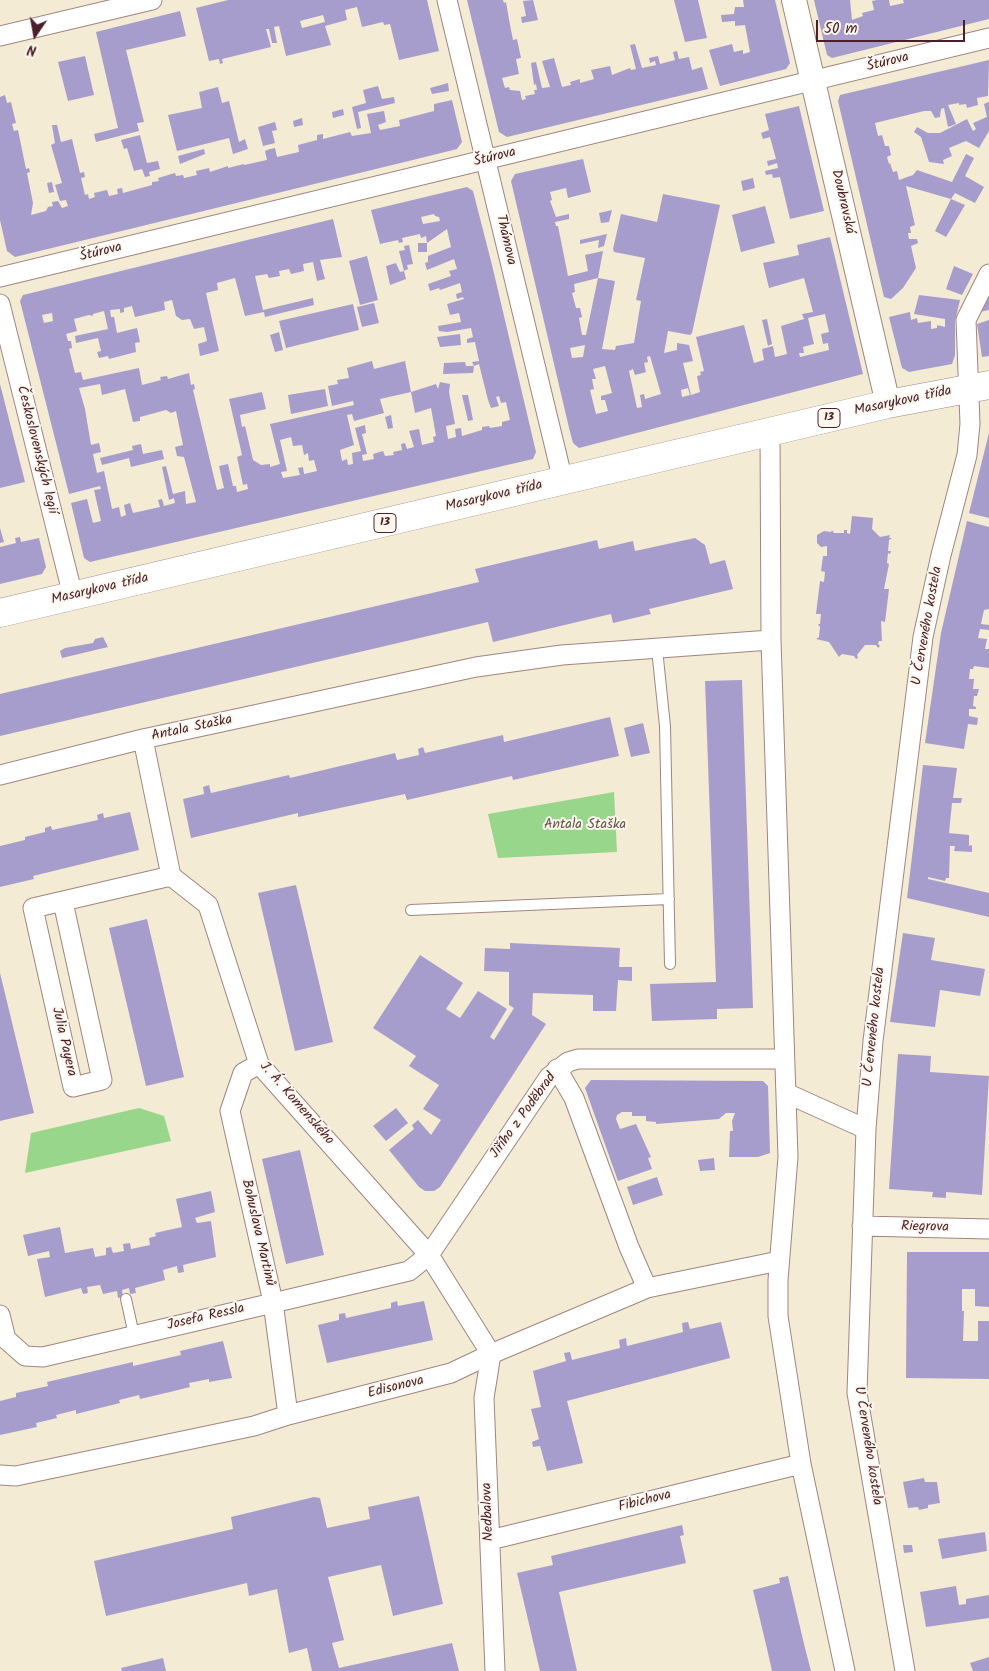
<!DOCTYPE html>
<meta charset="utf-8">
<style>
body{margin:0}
#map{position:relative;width:989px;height:1671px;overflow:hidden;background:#f4ebd4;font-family:Kalam,sans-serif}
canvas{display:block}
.north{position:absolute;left:10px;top:10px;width:50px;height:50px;-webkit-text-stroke:4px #fbf7ec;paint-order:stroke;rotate:192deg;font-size:14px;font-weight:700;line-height:20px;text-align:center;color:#4a1f2b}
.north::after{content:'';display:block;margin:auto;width:18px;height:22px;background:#4a1f2b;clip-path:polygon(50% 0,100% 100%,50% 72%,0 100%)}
.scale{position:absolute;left:816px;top:20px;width:149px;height:22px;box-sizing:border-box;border:2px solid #4a1f2b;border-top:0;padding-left:6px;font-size:15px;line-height:18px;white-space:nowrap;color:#4a1f2b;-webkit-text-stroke:4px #fbf7ec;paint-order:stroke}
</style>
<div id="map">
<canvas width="989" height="1671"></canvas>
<div class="north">N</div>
<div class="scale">50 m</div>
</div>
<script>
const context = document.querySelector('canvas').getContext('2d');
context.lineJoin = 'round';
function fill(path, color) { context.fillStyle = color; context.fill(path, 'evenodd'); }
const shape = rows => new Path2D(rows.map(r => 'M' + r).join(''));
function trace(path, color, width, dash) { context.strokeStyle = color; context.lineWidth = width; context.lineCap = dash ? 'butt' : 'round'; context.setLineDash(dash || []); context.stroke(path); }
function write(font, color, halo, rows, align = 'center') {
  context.font = font + ' Kalam,sans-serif'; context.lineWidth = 4; context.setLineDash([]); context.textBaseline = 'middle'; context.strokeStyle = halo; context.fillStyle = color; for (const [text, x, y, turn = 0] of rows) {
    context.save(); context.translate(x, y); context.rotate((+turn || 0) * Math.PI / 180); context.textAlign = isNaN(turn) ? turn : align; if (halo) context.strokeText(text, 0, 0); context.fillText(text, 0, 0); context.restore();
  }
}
const green = shape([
 [614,792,617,852,498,858,488,814],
 [139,1108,164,1116,171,1141,25,1173,31,1133]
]);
const building = shape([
 [228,0,427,0,439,51,399,60,390,24,384,25,383,22,362,27,357,7,345,10,347,20,325,26,331,45,286,56,279,26,274,27,277,43,272,43,269,29,266,29,271,47,222,59,223,63,220,64,219,59,209,61,196,8],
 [323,15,325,22,302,28,300,21],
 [467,0,503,0,504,3,506,2,510,25,513,40,517,39,521,58,516,59,519,74,502,78,505,88,509,87,510,90,520,91,522,100,526,99,525,96,535,94,534,90,537,90,536,84,534,85,531,63,536,62,542,88,550,87,542,61,554,58,562,87,571,85,570,82,580,79,580,83,594,79,591,70,610,66,612,75,630,68,631,70,636,69,630,45,635,44,642,68,656,65,655,61,650,63,649,58,658,56,660,64,675,60,673,52,677,51,679,59,689,57,692,70,702,67,708,89,507,137,499,132],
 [533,0,538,20,522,23,521,17,526,16,523,1],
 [674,0,698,0,707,38,685,42],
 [743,0,775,0,790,63,786,69,720,86,709,50,732,44,734,52,743,50,743,54,750,52,745,25,735,26,735,21,722,22,721,15,734,14,735,7,744,7],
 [814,0,850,0,852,20,863,16,862,13,874,10,872,1,877,0,889,0,890,6,904,3,903,0,989,0,989,19,832,58,827,55],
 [180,11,186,36,126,50,144,122,137,123,139,131,96,142,94,134,118,128,96,32],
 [85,56,94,95,68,101,58,62],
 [989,60,988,96,977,98,978,105,967,108,966,104,959,105,959,103,948,105,956,124,948,127,944,108,941,109,940,117,935,118,931,111,924,111,875,123,878,136,882,135,885,146,889,146,891,155,887,157,889,164,890,163,893,172,897,171,899,180,913,175,917,170,952,182,966,154,974,158,965,176,984,187,975,203,955,193,951,199,906,186,915,225,910,227,911,233,908,233,909,239,917,239,918,243,911,246,916,268,903,288,891,299,884,297,838,101,840,95],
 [448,83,449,91,432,94,430,88],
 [378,86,382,99,394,97,395,103,358,112,361,128,357,129,352,107,366,103,363,90],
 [218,87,222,103,229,101,239,142,245,139,248,149,233,154,229,138,177,151,168,115,202,108,199,92],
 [5,95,7,103,11,102,16,123,12,124,14,131,18,130,26,169,29,168,30,172,27,173,33,203,31,215,46,211,48,207,53,206,52,202,58,201,62,208,68,206,66,200,60,201,55,185,62,183,51,145,55,143,52,125,57,125,61,142,72,139,80,173,84,172,85,177,81,178,85,195,88,194,89,199,95,197,94,193,107,190,109,196,118,194,117,189,122,188,123,193,152,185,152,182,159,181,158,178,175,173,176,176,183,175,184,178,197,175,196,171,209,168,210,172,228,166,228,168,244,164,244,165,267,160,265,151,270,149,275,148,277,157,299,152,298,145,317,140,317,135,323,134,323,139,350,132,352,136,371,133,367,114,384,111,386,122,378,125,380,130,400,126,399,120,434,111,434,104,452,100,462,142,457,149,421,158,15,257,7,251,0,220,0,97],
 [989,102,989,131,979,148,966,141,949,148,952,156,943,160,944,164,929,162,921,137,914,132,917,127,928,133,940,133,967,119,973,131,976,129,973,123,987,117,984,104],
 [799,106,824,211,790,219,780,177,773,178,772,174,766,175,765,171,778,168,777,163,768,166,767,161,776,159,770,137,763,139,761,133,769,130,765,114],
 [343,109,344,115,333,118,332,112],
 [302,118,303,125,294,127,293,121],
 [275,122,277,130,272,131,275,143,263,146,258,127],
 [140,135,147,163,158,161,160,169,149,172,150,176,145,177,142,169,134,171,127,148,124,149,121,140],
 [204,149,205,154,180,164,178,156],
 [583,159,591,192,568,198,566,188,550,192,552,200,550,201,556,217,569,214,569,219,555,222,556,226,558,226,568,276,588,271,585,255,603,251,598,278,574,284,575,292,572,293,576,308,580,308,582,317,579,318,582,335,586,335,598,278,615,281,602,349,615,350,616,346,634,343,641,301,636,300,645,258,614,252,613,249,621,214,657,222,663,194,720,205,692,333,690,335,668,331,664,353,677,350,677,343,689,345,693,361,683,363,691,395,700,392,697,376,701,375,700,372,704,371,696,337,744,325,754,363,764,360,762,349,773,346,775,357,787,354,781,326,804,319,802,314,813,312,804,278,769,288,763,263,799,255,797,245,830,237,863,374,579,448,573,443,570,432,511,181,515,174],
 [825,314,829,332,821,334,823,344,828,343,829,350,800,357,799,353,804,353,803,347,814,344,808,318],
 [585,345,583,357,572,358,570,348],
 [650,356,661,394,645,399,644,394,640,395,642,407,637,408,629,371,633,369,635,375,646,372,644,363,648,362,647,357],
 [605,366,612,393,601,396,601,400,605,400,608,411,596,414,590,390,594,389,592,379,596,379,593,369],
 [688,388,690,395,682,397,681,390],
 [753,178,755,188,743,191,741,181],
 [52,182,54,192,49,193,47,183],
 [467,187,473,191,492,265,536,452,533,459,90,562,84,558,71,503,87,499,93,523,101,521,94,490,101,489,100,486,69,494,20,301,23,295,333,219,342,257,320,260,325,279,317,281,313,262,303,264,304,271,291,274,289,269,279,271,280,276,269,278,267,274,255,276,263,310,313,298,314,305,265,317,264,312,245,316,235,278,217,283,218,290,206,293,219,351,200,356,198,344,207,341,204,327,194,329,190,319,182,320,176,316,172,300,164,302,165,310,135,317,132,306,124,308,124,312,120,313,120,309,110,310,111,317,114,317,117,333,137,328,140,342,135,343,136,352,109,359,108,356,99,358,97,352,101,351,98,338,76,343,75,336,108,329,104,311,93,314,93,316,89,315,74,319,77,331,66,334,68,341,71,341,72,348,69,349,75,373,81,372,83,380,139,368,142,385,161,380,160,377,167,376,168,379,189,373,191,385,194,384,195,389,193,390,217,490,224,488,219,466,228,464,233,486,236,486,237,492,248,489,247,484,243,485,237,457,242,455,229,399,262,392,266,409,240,415,242,427,245,426,253,460,261,465,270,464,270,467,280,464,270,424,354,405,353,401,332,406,328,386,338,384,337,380,349,378,347,368,372,361,374,369,405,361,411,392,380,399,384,413,354,421,352,414,347,415,354,445,340,450,342,461,347,459,348,465,353,464,352,453,361,451,355,428,365,425,366,433,362,434,367,454,362,455,363,461,374,459,373,454,383,451,385,456,394,455,393,452,402,450,401,444,405,443,407,449,414,447,409,431,419,429,422,445,434,442,433,437,436,436,431,408,415,413,411,392,436,384,438,389,440,382,450,384,449,392,455,424,446,426,448,439,456,437,455,429,461,428,462,436,482,430,482,427,489,426,490,428,502,426,502,422,510,420,506,402,501,403,499,396,496,397,499,406,491,408,488,400,479,364,474,366,472,362,479,361,475,342,467,343,467,339,473,337,471,328,447,332,439,331,438,326,461,322,459,313,450,315,447,304,464,299,463,297,457,299,456,294,462,292,460,283,440,290,439,288,430,291,428,284,451,276,449,271,457,269,454,259,427,270,425,263,428,262,428,256,451,247,447,229,427,243,426,236,421,238,420,234,402,238,403,242,399,243,398,240,380,244,371,210],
 [434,214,435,216,439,217,440,221,423,224,421,217],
 [52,313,53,321,44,323,42,315],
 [100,384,102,395,125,389,133,422,140,421,140,417,166,410,171,413,176,411,183,445,175,447,177,456,184,457,196,502,186,504,185,491,173,494,166,466,162,467,169,500,174,498,175,503,164,506,162,499,158,500,160,507,133,513,130,503,124,505,126,515,121,517,119,507,112,509,104,471,97,473,93,454,101,452,99,443,91,445,85,409,79,388],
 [291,437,293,446,302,445,304,455,308,453,309,461,314,460,317,471,304,474,303,467,298,468,300,475,283,478,281,472,287,471,280,440],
 [951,199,965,205,946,237,935,231],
 [765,206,775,243,741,252,732,215],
 [612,210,609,222,601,223,599,213],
 [607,234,604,246,598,248,599,240,580,244,580,240],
 [418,243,427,243,427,252,418,252],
 [409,245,413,264,407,265,408,269,404,271,399,251,405,250,404,246],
 [367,256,378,300,360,305,349,261],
 [396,263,400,272,404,271,406,279,390,285,386,266],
 [954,266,973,274,962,295,946,289],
 [919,295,960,300,955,321,955,355,952,364,909,372,902,368,889,317,910,312,911,320,917,318,918,323,931,321,931,329,937,328,937,325,945,327,945,319,914,314],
 [989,297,989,310,975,313,980,299],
 [374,303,379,323,362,327,357,307],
 [353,304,359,330,286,348,279,321],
 [767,319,772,344,768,346,762,320],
 [989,320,989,356,982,357,977,324],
 [279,332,283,350,275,352,270,335],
 [460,334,461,345,440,347,437,337],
 [465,362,466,366,474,366,473,373,443,374,444,363],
 [0,384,25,482,0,488],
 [325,389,328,406,291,414,288,395],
 [462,395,468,395,473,420,468,421],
 [391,415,393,428,388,429,385,417],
 [989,433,989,518,969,513],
 [141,444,143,454,162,450,164,459,131,467,129,458,102,465,100,458,133,450,132,446],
 [852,516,873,518,872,529,880,537,890,535,889,538,892,538,889,540,888,551,891,551,890,554,888,553,887,563,889,564,884,589,889,589,885,622,881,621,882,641,879,641,878,644,880,646,878,648,876,645,865,645,857,655,858,658,856,659,854,656,842,654,839,657,829,642,816,639,819,637,820,627,818,624,820,624,821,614,816,614,820,581,824,582,825,572,821,571,823,556,827,556,827,546,821,547,817,543,817,535,824,531,831,532,832,530,834,533,844,533,844,530,847,530,847,533,850,534],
 [967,521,989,527,989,609,984,610,981,624,989,625,989,630,980,629,978,638,987,639,985,649,989,649,989,668,974,666,973,669,970,669,969,679,974,679,973,689,979,689,977,696,974,696,973,706,976,707,976,709,969,709,969,716,978,718,977,725,968,724,964,749,925,743,941,633],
 [0,528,4,542,0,543],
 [20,537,21,542,39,538,46,567,42,574,0,584,0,547,16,543,15,538],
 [695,538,705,545,710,564,725,560,733,589,649,609,651,614,613,623,611,614,493,642,488,622,0,736,0,694,479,582,475,569,597,540,599,549,633,541,635,551],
 [103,637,108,647,62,658,60,651,65,648,93,643,95,639],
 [742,680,753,1008,717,1009,717,1019,652,1021,650,984,716,982,705,681],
 [610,717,619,756,513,780,512,776,407,800,405,794,298,817,298,813,191,838,183,799,204,794,203,787,209,785,211,793,289,775,290,778,395,753,397,760,419,755,418,749,423,747,425,753,503,735,504,742],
 [643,723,650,753,631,757,624,728],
 [923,765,957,768,953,798,962,798,961,803,952,803,949,833,969,835,969,846,972,845,972,852,954,851,955,846,950,846,949,878,946,878,945,881,928,877,928,879,989,893,989,917,907,898],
 [130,812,139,850,33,876,34,879,0,887,0,846,25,840,25,837,45,832,45,828,51,826,52,830,98,820,97,815,103,813,104,818],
 [296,885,333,1042,295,1051,258,893],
 [147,919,184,1077,146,1086,109,928],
 [903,933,935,938,931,960,985,969,980,996,940,990,935,1027,890,1022],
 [510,943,620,948,619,967,632,967,632,981,618,980,616,1011,593,1011,593,995,533,993,532,1015,546,1024,440,1187,434,1191,425,1191,419,1187,389,1150,414,1129,412,1125,418,1120,431,1135,441,1120,423,1109,439,1085,409,1066,416,1056,373,1028,420,955,463,983,446,1009,460,1018,478,991,507,1009,490,1037,494,1040,514,1008,509,1005,509,972,484,971,485,948,510,949],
 [0,973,34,1113,0,1121],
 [898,1054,931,1056,930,1072,989,1076,982,1195,946,1192,946,1198,932,1197,933,1192,889,1189],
 [591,1080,763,1081,768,1086,770,1153,758,1157,729,1157,730,1131,733,1131,732,1121,735,1113,726,1113,719,1119,656,1124,656,1122,646,1121,646,1116,632,1116,632,1112,622,1112,617,1115,616,1119,620,1129,636,1124,651,1157,648,1158,652,1169,618,1181,585,1088],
 [396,1108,408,1123,386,1141,373,1126],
 [300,1150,324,1255,286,1264,262,1159],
 [714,1158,715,1170,700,1171,698,1160],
 [657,1177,663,1195,633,1205,627,1187],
 [211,1191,215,1212,195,1218,197,1223,211,1221,216,1257,183,1265,184,1272,178,1273,177,1266,163,1270,165,1280,135,1288,136,1293,130,1294,129,1288,122,1290,123,1297,118,1298,117,1291,103,1294,100,1285,87,1287,88,1293,83,1294,81,1288,45,1297,37,1259,50,1257,49,1251,28,1256,23,1235,60,1227,65,1253,93,1248,95,1257,106,1255,106,1248,111,1247,113,1253,124,1251,123,1244,130,1243,131,1249,150,1245,149,1238,156,1236,155,1233,182,1227,176,1199],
 [907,1252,989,1252,989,1307,975,1306,975,1289,962,1289,962,1311,964,1311,963,1341,978,1341,978,1321,989,1321,989,1379,906,1378],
 [397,1301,398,1306,424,1301,433,1340,327,1363,318,1325,339,1320,339,1314,345,1313,346,1318,391,1308,391,1303],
 [688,1322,690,1329,721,1322,730,1358,567,1401,583,1463,547,1471,540,1446,533,1447,532,1442,539,1439,531,1409,541,1407,533,1371,566,1361,564,1353,570,1352,572,1360,620,1348,619,1340,626,1338,627,1346,683,1332,682,1323],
 [223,1341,232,1378,209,1382,209,1379,189,1383,190,1387,170,1392,140,1399,139,1395,119,1400,120,1403,76,1414,76,1410,56,1415,57,1418,36,1423,37,1427,0,1435,0,1401,16,1397,16,1393,48,1386,47,1382,133,1362,133,1366,181,1355,180,1351],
 [924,1478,925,1482,937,1482,940,1503,928,1505,928,1508,919,1510,918,1507,908,1508,903,1482],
 [419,1496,443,1604,393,1616,381,1565,328,1577,344,1640,332,1643,339,1668,452,1643,459,1671,312,1671,307,1648,289,1653,277,1589,249,1596,247,1583,106,1616,94,1561,233,1529,231,1517,314,1497,320,1498,327,1528,370,1519,368,1507],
 [682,1525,684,1535,680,1536,686,1563,559,1592,577,1671,540,1671,517,1573,553,1565,551,1556],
 [985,1532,987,1551,942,1559,938,1539],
 [903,1545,912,1545,913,1552,904,1553],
 [788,1576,804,1644,811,1671,772,1671,768,1653,753,1590,780,1583,779,1578],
 [956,1586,959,1605,966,1604,966,1599,989,1595,989,1618,926,1627,920,1592],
 [989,1657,989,1671,973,1671,970,1663],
 [163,1658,166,1671,122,1671,121,1668]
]);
const service = shape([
 [657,649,665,726,670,964],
 [411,910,669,899],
 [126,1299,134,1335]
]);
const minor = shape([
 [447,0,563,481],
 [0,36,152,0],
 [0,277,989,38],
 [0,304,73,596],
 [770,433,771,640,788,1157,778,1280,778,1316,801,1464,845,1671],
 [143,739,171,876,208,905,259,1064,429,1255,491,1354],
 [0,775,143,739,476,667,562,655,771,640],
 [63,902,102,1080,73,1087,33,908,171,876],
 [259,1064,243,1073,230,1111,273,1302,288,1415],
 [557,1069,574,1098,629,1247,647,1288],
 [786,1093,866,1129],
 [862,1226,989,1229],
 [0,1315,6,1339,25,1356,43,1357,409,1271,429,1255,549,1077,568,1062,578,1059,784,1059],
 [491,1354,484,1398,495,1671],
 [0,1475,16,1476,254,1426,288,1415,451,1373,491,1354,647,1288,779,1261],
 [490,1540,801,1464],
 [905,1671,857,1393,866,1129,873,1041,923,637,941,555,967,455,970,424,966,320,989,274]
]);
const tertiary = shape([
 [794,0,888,404]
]);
const primary = shape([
 [0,613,888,404,989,385]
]);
const shields = [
 [829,418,22],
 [385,523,22]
];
const shieldNames = [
 ["13",829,418],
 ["13",385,523]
];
const streetNames = [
 ["Štúrova",888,63,-14],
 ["Štúrova",495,158,-14],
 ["Doubravská",842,202,77],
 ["Thámova",505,240,77],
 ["Štúrova",101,253,-14],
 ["Masarykova třída",903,402,-12],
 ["Československých legií",36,450,76],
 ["Masarykova třída",494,497,-13],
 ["Masarykova třída",100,590,-13],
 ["U Červeného kostela",928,626,-80],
 ["Antala Staška",192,729,-12],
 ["U Červeného kostela",875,1027,-84],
 ["Julia Payera",63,1042,77],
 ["J. Á. Komenského",296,1104,49],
 ["Jiřího z Poděbrad",524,1116,-54],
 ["Riegrova",925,1228,1],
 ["Bohuslava Martinů",257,1233,77],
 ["Josefa Ressla",206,1318,-13],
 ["Edisonova",396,1388,-14],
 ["U Červeného kostela",867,1446,81],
 ["Fibichova",645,1502,-14],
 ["Nedbalova",489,1512,-92]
];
const parkNames = [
 ["Antala Staška",585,826]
];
fill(green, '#98d68b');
fill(building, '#a79dcc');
trace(service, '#9f8580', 12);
trace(minor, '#9f8580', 21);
trace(tertiary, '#9f8580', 26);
trace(primary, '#9f8580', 29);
trace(service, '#fff', 10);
trace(minor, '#fff', 19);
trace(tertiary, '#fff', 24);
trace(primary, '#fff', 28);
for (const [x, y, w] of shields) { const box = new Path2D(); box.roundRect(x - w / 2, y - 9.5, w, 19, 4); context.fillStyle = '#fbf7ec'; context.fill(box); trace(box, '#4a1f2b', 1); }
write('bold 12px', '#4a1f2b', null, shieldNames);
write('14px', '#4a1f2b', '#fbf7ec', streetNames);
write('14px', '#615648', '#fbf7ec', parkNames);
</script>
